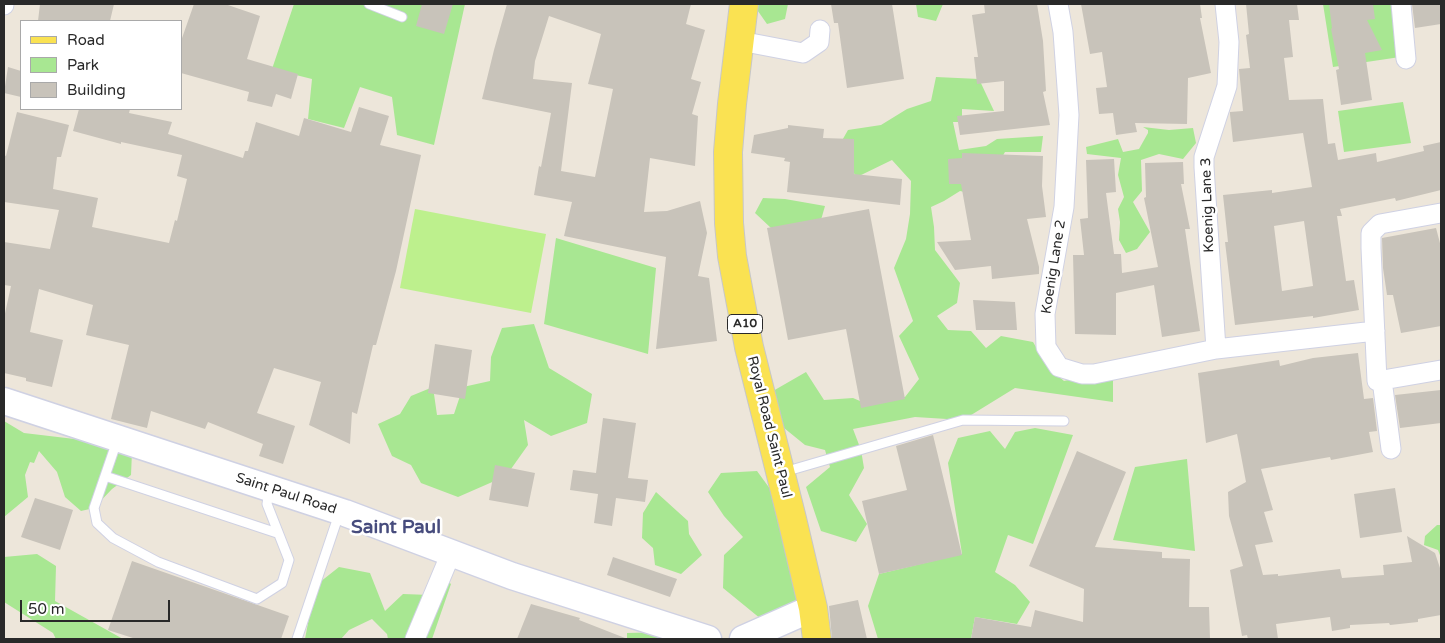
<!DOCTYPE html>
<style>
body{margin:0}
#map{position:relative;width:1445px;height:643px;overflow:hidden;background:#ede6da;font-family:"Varela Round",sans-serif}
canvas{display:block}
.frame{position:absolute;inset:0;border:5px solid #292929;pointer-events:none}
.legend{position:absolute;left:20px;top:20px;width:162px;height:90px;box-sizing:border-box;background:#fff;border:1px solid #a9a9a9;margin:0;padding:6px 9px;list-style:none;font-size:15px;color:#292929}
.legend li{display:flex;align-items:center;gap:10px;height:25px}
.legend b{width:25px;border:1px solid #a9a9a9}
.scale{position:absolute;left:20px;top:600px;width:150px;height:22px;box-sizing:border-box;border:2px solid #292929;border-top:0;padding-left:6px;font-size:15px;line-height:18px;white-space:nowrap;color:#292929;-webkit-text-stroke:4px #fff;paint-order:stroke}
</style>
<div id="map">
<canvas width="1445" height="643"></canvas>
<div class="frame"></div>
<ul class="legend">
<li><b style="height:6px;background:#fae252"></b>Road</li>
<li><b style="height:14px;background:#a8e792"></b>Park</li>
<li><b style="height:14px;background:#c8c3ba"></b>Building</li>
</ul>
<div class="scale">50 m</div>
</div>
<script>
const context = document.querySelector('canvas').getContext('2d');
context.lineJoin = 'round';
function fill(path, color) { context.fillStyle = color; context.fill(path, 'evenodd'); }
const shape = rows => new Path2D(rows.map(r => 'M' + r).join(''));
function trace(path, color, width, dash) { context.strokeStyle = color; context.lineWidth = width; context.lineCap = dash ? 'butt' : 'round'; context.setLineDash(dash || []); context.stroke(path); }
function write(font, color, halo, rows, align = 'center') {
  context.font = font + ' "Varela Round",sans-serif'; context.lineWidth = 5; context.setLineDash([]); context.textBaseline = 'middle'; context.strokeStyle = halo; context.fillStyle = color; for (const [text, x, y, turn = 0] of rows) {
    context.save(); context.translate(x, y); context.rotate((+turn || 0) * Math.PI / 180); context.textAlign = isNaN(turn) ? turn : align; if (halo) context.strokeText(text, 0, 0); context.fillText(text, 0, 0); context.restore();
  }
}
const green = shape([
 [294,4,465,4,434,145,397,135,392,97,360,87,344,128,308,119,312,79,272,69],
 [753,4,788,4,785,19,767,24],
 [916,4,943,4,936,21,918,17],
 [1323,4,1391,4,1400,57,1333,67],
 [936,77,979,79,994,111,962,109,962,122,953,122,959,150,986,146,997,139,1043,136,1041,152,1005,152,994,171,983,196,960,191,944,201,931,207,934,227,935,250,960,283,957,303,937,316,948,330,971,331,986,348,1001,336,1033,342,1048,367,1064,381,1094,374,1113,375,1113,402,1015,388,963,420,915,417,853,429,861,450,864,468,849,495,867,524,856,542,821,531,806,487,830,467,825,450,805,445,773,419,766,395,806,372,824,400,853,398,867,404,905,397,919,379,899,336,913,321,894,268,906,239,910,214,911,181,892,160,857,177,836,151,848,130,881,125,907,109,931,101],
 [1403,102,1411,143,1344,152,1338,111],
 [1143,127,1169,130,1193,128,1196,143,1183,159,1159,154,1141,160,1142,191,1133,202,1150,232,1137,249,1126,253,1119,240,1120,222,1118,209,1124,197,1118,175,1121,158,1087,154,1086,147,1118,139,1123,152,1139,149,1148,133,1148,130],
 [763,198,785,199,825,206,821,220,771,228,755,213],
 [556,238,656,268,648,354,544,324],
 [534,324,549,368,592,394,587,423,551,436,524,420,528,445,506,476,458,497,421,483,411,465,392,456,378,424,400,414,411,396,433,387,437,415,454,414,463,387,490,381,491,357,502,328],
 [4,421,24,433,83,440,132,452,131,475,112,489,94,508,81,511,65,497,57,472,39,451,34,463,30,462,25,475,28,497,4,517],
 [1035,428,1073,435,1033,544,1008,535,995,572,1015,585,1030,602,1017,624,975,617,971,639,878,639,868,606,879,574,962,554,948,463,958,438,990,431,1005,449,1015,432],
 [1187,459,1195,551,1113,540,1135,467],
 [757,471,792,519,807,582,795,607,761,619,723,588,724,555,743,537,724,516,708,492,721,473],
 [656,492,688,521,689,534,702,555,681,574,655,565,653,548,642,538,643,513],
 [1437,525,1441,525,1441,558,1438,550,1424,545,1425,536],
 [37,554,56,566,55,601,123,639,56,639,53,633,4,602,4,557],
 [339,567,370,573,385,611,403,594,430,595,445,579,451,584,432,639,388,639,387,634,372,619,349,630,341,639,305,639,315,586],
 [665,632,664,639,627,639,627,633]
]);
const pitch = shape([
 [415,209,546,234,531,313,400,288]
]);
const building = shape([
 [40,4,114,4,110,21,38,21],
 [194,4,225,4,260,16,247,59,298,74,291,99,276,94,272,107,247,101,249,92,181,73,181,41],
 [422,4,453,4,444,34,416,26],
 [507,4,691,4,686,24,705,30,691,79,701,82,692,114,698,116,695,166,650,158,644,212,667,211,700,201,707,233,698,276,709,278,717,341,656,349,666,257,564,236,572,202,534,195,539,166,541,167,551,113,482,99,494,50],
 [549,16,601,34,588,84,613,89,595,177,561,171,572,83,533,79,535,61],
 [831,4,892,4,904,79,847,88,838,23,834,23],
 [984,4,1037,4,1043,41,1046,91,1043,92,1050,125,960,135,957,116,1004,111,1004,81,977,84,974,57,978,57,972,15,985,13],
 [1081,4,1200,4,1202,18,1200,18,1211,73,1188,78,1187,124,1135,123,1137,132,1116,135,1113,113,1099,114,1096,88,1107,87,1102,52,1090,54],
 [1246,4,1297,4,1299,20,1289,20,1293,57,1284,58,1289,100,1323,99,1328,144,1335,143,1338,160,1376,153,1377,162,1424,151,1423,146,1441,142,1441,190,1396,201,1395,198,1340,209,1342,216,1337,216,1346,281,1354,280,1359,310,1313,318,1313,316,1235,325,1225,242,1228,242,1223,195,1272,190,1272,193,1312,187,1303,133,1233,142,1230,114,1230,112,1243,111,1239,69,1250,68,1246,35,1249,34],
 [1304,221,1313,286,1282,291,1274,226],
 [1329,4,1373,4,1375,19,1367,20,1382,50,1365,53,1372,100,1341,105,1336,70,1339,69,1331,29,1332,28],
 [1412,4,1441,4,1441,24,1415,28],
 [8,67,21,71,21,97,4,93],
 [359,107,389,116,380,145,421,155,396,271,376,345,373,345,357,414,352,412,350,444,309,425,321,382,274,368,257,413,295,426,283,464,259,456,263,444,208,422,205,429,151,411,147,428,111,419,129,345,86,335,93,305,39,289,30,332,63,340,52,387,26,381,26,378,4,373,4,318,11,286,4,285,4,242,50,249,59,210,4,202,4,155,6,156,17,112,69,125,61,157,57,157,53,189,98,198,92,227,169,243,175,220,177,221,187,179,177,176,182,155,121,142,121,144,73,131,79,109,130,109,129,113,172,122,168,134,243,158,245,151,248,151,256,122,299,136,304,118,351,132],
 [788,125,824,129,823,138,854,139,854,174,902,179,900,205,787,192,790,162,784,161,785,158,751,153,754,135,788,128],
 [962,153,1043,156,1042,186,1046,217,1027,219,1039,267,1039,274,992,279,991,266,955,270,937,242,971,240,961,184,949,184,948,159,962,158],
 [1114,159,1116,192,1106,193,1114,254,1121,254,1122,273,1158,267,1144,198,1146,197,1145,163,1183,162,1184,184,1181,184,1190,229,1185,229,1200,331,1162,337,1154,285,1116,293,1116,335,1075,334,1073,255,1084,255,1080,219,1088,218,1086,160],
 [869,209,905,399,861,408,846,329,788,340,767,228],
 [1436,228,1441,247,1441,326,1401,333,1393,295,1387,295,1383,268,1382,238],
 [973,300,1015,302,1017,330,976,330],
 [435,344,472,350,465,399,428,393],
 [1358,353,1364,399,1373,398,1377,431,1369,432,1373,452,1331,460,1330,457,1261,469,1273,510,1264,512,1273,542,1255,545,1263,575,1278,574,1278,576,1340,569,1342,578,1384,575,1383,565,1412,562,1407,536,1435,553,1441,571,1441,615,1418,619,1418,622,1390,625,1389,623,1350,625,1350,628,1332,631,1330,617,1276,624,1278,639,1248,639,1247,635,1242,636,1230,570,1243,566,1229,516,1228,492,1246,482,1237,434,1206,443,1198,373,1279,360,1280,366,1313,358],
 [1441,390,1441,423,1400,428,1395,395],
 [603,418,636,423,628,478,648,480,645,502,616,498,612,526,594,523,598,494,570,490,573,470,596,473],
 [933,435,962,555,879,574,862,501,907,490,896,446],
 [1077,451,1126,472,1095,547,1162,552,1162,558,1190,559,1189,607,1209,607,1210,639,971,639,975,617,1031,627,1035,610,1083,622,1084,589,1029,566],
 [495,465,535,473,528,507,489,500],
 [1395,488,1402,532,1360,538,1354,494],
 [35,498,73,510,60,550,21,537],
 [613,557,677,579,670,597,607,575],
 [132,561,289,616,281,639,136,639,108,630],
 [858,600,867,639,832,639,829,606],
 [531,604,580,618,579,620,625,638,625,639,517,639]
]);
const lane = shape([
 [369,4,402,17],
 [117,441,94,508,97,523,113,538,158,562,257,599,282,583,289,560,267,504,269,491],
 [784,472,963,420,1064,421],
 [105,476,277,533],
 [297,639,339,514]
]);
const street = shape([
 [1058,4,1063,32,1069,115,1064,207,1045,314,1046,347,1059,367,1082,374,1094,374,1216,349,1375,331],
 [1401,4,1406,59],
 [4,5,4,4],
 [740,41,803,53,819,42,820,30],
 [1441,213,1380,224,1371,233,1371,248,1377,381,1441,370],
 [1216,349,1204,167,1204,157,1227,86,1229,42,1225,4],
 [1382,380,1391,449],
 [415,639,451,553]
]);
const secondary = shape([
 [4,401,345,513,512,576,708,639],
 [743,639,813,608]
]);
const primary = shape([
 [744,4,732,104,728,152,729,223,732,256,749,347,792,519,813,608,817,639]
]);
const shields = [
 [745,324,35]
];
const shieldNames = [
 ["A10",745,324]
];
const streetNames = [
 ["Koenig Lane 3",1208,205,-92],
 ["Koenig Lane 2",1054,267,-81],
 ["Royal Road Saint Paul",769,427,76],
 ["Saint Paul Road",286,494,18]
];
const districtNames = [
 ["Saint Paul",396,528]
];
fill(green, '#a8e792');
fill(pitch, '#bdf08d');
fill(building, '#c8c3ba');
trace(lane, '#cfd1e3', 11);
trace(street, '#cfd1e3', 21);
trace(secondary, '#cfd1e3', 29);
trace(primary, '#c7c7c7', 30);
trace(lane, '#fff', 9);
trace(street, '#fff', 19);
trace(secondary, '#fff', 26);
trace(primary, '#fae252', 28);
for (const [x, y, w] of shields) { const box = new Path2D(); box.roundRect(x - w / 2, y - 9.5, w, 19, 4); context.fillStyle = '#fff'; context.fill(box); trace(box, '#292929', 1); }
write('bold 12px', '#292929', null, shieldNames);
write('14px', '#292929', '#fff', streetNames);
write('bold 19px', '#474c7d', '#fff', districtNames);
</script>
